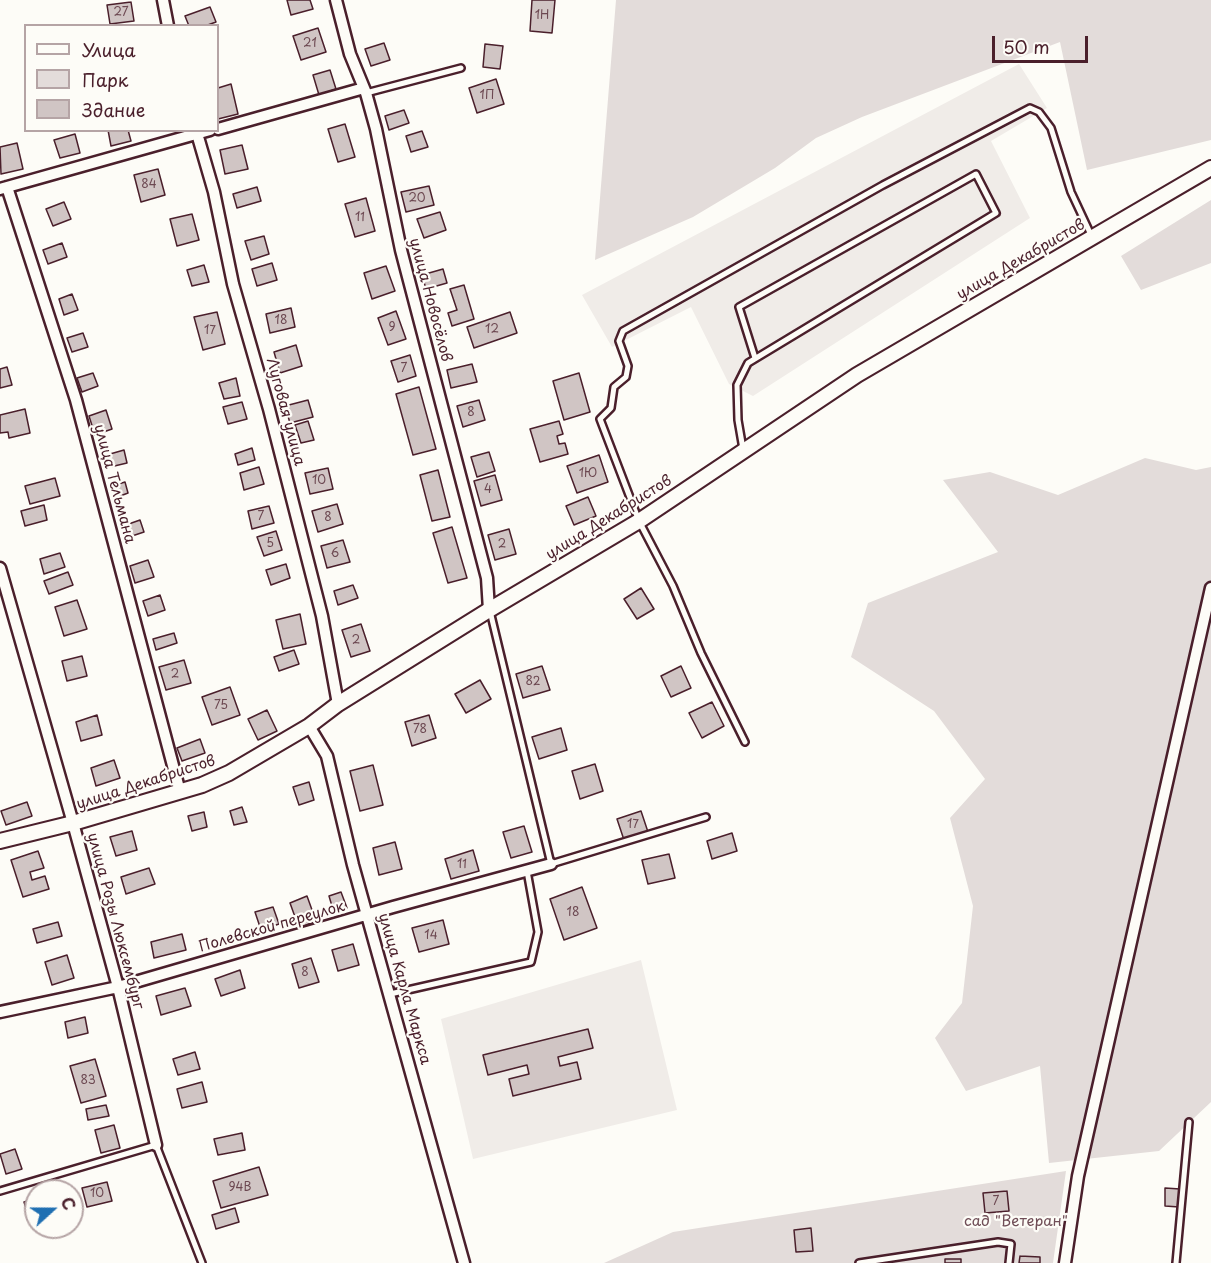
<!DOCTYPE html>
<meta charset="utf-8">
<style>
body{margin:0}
#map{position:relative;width:1211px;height:1263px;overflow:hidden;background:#fdfcf7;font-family:"Playpen Sans",sans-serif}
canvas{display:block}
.legend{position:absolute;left:24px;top:24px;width:195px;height:108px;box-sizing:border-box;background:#fdfcf7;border:2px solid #b5a4a5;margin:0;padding:8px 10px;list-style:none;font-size:18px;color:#4a1f2b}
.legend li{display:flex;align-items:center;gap:12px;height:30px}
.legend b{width:30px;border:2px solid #b5a4a5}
.north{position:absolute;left:24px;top:1179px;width:60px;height:60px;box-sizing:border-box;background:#fdfcf7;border:2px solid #b5a4a5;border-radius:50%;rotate:69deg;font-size:16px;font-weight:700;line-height:24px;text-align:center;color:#4a1f2b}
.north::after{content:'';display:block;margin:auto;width:21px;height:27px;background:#1f6fb2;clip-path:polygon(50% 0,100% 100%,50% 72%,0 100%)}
.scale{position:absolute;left:992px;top:36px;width:96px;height:27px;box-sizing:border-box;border:3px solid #4a1f2b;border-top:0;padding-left:8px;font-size:18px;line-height:21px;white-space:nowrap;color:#4a1f2b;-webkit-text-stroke:4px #fdfcf7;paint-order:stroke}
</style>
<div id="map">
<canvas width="1211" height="1263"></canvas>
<ul class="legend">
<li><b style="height:8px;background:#fdfcf7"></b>Улица</li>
<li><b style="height:16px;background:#e3dcda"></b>Парк</li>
<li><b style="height:16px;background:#d0c5c4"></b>Здание</li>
</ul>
<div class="north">С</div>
<div class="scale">50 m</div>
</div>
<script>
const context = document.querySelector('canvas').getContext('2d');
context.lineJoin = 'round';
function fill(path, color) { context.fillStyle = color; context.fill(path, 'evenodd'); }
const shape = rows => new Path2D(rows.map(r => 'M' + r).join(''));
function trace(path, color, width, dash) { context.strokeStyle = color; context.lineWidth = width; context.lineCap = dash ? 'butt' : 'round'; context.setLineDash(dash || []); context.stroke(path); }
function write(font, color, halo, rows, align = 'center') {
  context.font = font + ' "Playpen Sans",sans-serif'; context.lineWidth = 4.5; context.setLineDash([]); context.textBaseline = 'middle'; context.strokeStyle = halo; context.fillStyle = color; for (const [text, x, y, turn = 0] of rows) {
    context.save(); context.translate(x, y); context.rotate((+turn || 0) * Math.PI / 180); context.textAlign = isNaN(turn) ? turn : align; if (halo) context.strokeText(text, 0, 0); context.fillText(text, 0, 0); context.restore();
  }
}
const built = shape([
 [1019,64,1047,108,991,141,1030,218,753,396,729,384,691,307,612,347,582,295],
 [641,960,677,1110,473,1159,441,1019]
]);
const green = shape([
 [616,0,1211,0,1211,140,1087,170,1060,42,862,117,816,138,775,168,693,217,595,260],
 [1211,200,1211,263,1141,290,1121,256],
 [1145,458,1196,470,1211,467,1211,1102,1159,1151,1049,1163,1040,1066,966,1091,935,1038,962,1003,973,906,950,818,985,779,934,711,851,657,868,603,998,552,943,480,990,472,1058,495],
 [1066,1171,1053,1263,604,1263,673,1232]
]);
const building = shape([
 [287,0,310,0,313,9,291,15,287,0],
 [532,0,555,0,552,33,530,31,532,0],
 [131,2,134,21,110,24,107,5,131,2],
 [210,7,216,22,205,26,189,26,185,16,210,7],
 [318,28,326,52,301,60,293,36,318,28],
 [384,43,390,60,371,66,365,49,384,43],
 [485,44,503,46,500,69,483,67,485,44],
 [330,70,336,89,319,95,313,75,330,70],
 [496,79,504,104,477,113,469,88,496,79],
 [231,84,238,114,218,119,218,88,231,84],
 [404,110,409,123,389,130,385,116,404,110],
 [345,124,355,157,338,162,328,129,345,124],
 [108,130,128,130,131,141,111,146,108,130],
 [422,131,428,147,411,152,406,136,422,131],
 [75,134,80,153,60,158,54,140,75,134],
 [17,143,23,169,1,174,0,147,17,143],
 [242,145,248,169,225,174,220,150,242,145],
 [158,169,165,195,141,202,134,175,158,169],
 [429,186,434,205,406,212,401,192,429,186],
 [257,187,261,201,237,208,233,194,257,187],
 [366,198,375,231,355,237,345,204,366,198],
 [64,202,71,219,53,226,46,209,64,202],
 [440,212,446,230,424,238,417,219,440,212],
 [192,214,199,240,177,246,170,219,192,214],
 [264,236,269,254,251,260,245,241,264,236],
 [62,243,67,257,48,264,43,250,62,243],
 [272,263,277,280,257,286,252,269,272,263],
 [204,265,209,282,192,286,187,270,204,265],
 [386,266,395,291,372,299,364,273,386,266],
 [443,269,447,283,426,289,422,275,443,269],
 [464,285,474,319,452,326,448,313,457,310,450,289,464,285],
 [72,294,78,310,64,315,59,299,72,294],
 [291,308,295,327,270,333,266,314,291,308],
 [396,311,406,339,388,345,378,318,396,311],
 [217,312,225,344,203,350,194,317,217,312],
 [510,312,517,333,474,348,467,327,510,312],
 [83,333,88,347,72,352,67,338,83,333],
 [296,345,302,366,280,373,274,352,296,345],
 [410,355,416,376,398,382,391,361,410,355],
 [472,364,477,382,451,388,447,370,472,364],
 [7,367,12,385,0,388,0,369,7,367],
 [93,373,98,386,82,392,77,378,93,373],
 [579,373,590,412,564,420,553,381,579,373],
 [236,378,240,396,224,399,219,383,236,378],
 [419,387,436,449,413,455,396,394,419,387],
 [308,400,313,417,290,423,285,406,308,400],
 [479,400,485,420,463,427,457,406,479,400],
 [242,402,247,419,228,424,223,407,242,402],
 [25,409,30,433,9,438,8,432,0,433,0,415,25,409],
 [106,410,112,429,95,435,89,416,106,410],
 [308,421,314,440,301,443,295,425,308,421],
 [559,421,563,434,557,436,559,444,565,443,568,454,540,462,530,429,559,421],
 [252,448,255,460,238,465,235,454,252,448],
 [124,450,127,463,106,468,103,456,124,450],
 [489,452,495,471,477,477,471,457,489,452],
 [599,455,608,482,577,493,567,466,599,455],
 [259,467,264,484,244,490,240,473,259,467],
 [328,468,333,489,310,494,305,473,328,468],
 [438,470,450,517,432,521,420,475,438,470],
 [495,475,502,500,481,506,474,481,495,475],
 [55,478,60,496,30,504,25,486,55,478],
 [125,482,128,493,115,498,112,486,125,482],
 [588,497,596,516,574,525,566,506,588,497],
 [337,504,343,524,318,532,312,511,337,504],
 [44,505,47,520,25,526,21,511,44,505],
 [269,506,274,523,252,529,248,511,269,506],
 [140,520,144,532,126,538,123,526,140,520],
 [452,527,467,578,448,583,433,533,452,527],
 [509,529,516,554,495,560,488,535,509,529],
 [276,531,282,550,264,556,257,537,276,531],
 [343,540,350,562,327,568,321,546,343,540],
 [60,553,65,567,44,574,40,559,60,553],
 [148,560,154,577,135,583,130,566,148,560],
 [286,564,290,578,271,585,266,570,286,564],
 [68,572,73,585,49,594,44,581,68,572],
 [353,585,358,598,338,605,334,591,353,585],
 [641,588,654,609,637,619,624,599,641,588],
 [160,595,165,610,148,616,143,601,160,595],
 [77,600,87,629,64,636,55,607,77,600],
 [300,614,306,644,283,649,276,620,300,614],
 [361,624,370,651,351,657,342,630,361,624],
 [174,633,177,643,156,650,153,639,174,633],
 [294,650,299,664,279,671,274,657,294,650],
 [82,656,87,676,67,681,62,661,82,656],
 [184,660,191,683,166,690,159,667,184,660],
 [542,666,550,690,523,698,516,674,542,666],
 [681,666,691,688,671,697,661,676,681,666],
 [480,680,491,699,466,713,455,694,480,680],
 [230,687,240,715,212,725,202,697,230,687],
 [712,702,724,726,702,738,689,713,712,702],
 [267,710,277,731,258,740,248,719,267,710],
 [97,715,102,735,81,741,76,722,97,715],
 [429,715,436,738,412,746,405,722,429,715],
 [561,728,567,750,539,759,532,737,561,728],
 [200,739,205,753,182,761,177,748,200,739],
 [114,760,120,778,96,786,91,768,114,760],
 [595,764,603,791,580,799,572,771,595,764],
 [373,765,383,805,360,811,350,771,373,765],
 [309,782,314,800,299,805,293,787,309,782],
 [27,802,32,816,6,825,1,811,27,802],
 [242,807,247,822,234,825,230,811,242,807],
 [641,811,648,832,624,840,617,819,641,811],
 [204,812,207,827,192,831,188,816,204,812],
 [524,826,532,852,511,858,503,832,524,826],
 [132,831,137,850,116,856,110,837,132,831],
 [732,833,737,851,712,859,707,841,732,833],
 [395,842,402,869,379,875,373,848,395,842],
 [473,850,479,871,451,879,445,859,473,850],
 [38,851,44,868,30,872,32,880,45,876,49,889,23,897,11,860,38,851],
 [669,854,675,878,648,884,642,860,669,854],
 [149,868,155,884,126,894,121,877,149,868],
 [582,887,597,928,564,940,550,899,582,887],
 [341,892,347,908,334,913,329,896,341,892],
 [307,896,316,921,299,928,290,903,307,896],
 [273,907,279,924,261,930,255,912,273,907],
 [443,920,449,944,419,952,412,928,443,920],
 [58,922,62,936,37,943,33,929,58,922],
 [182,934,186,950,154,958,151,942,182,934],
 [353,944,359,965,338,971,332,950,353,944],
 [67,955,74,978,52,985,45,962,67,955],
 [311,958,319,982,299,988,292,964,311,958],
 [240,970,245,988,221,996,215,979,240,970],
 [185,988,191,1006,161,1015,156,996,185,988],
 [85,1017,88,1033,68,1038,65,1022,85,1017],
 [588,1029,593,1048,558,1057,560,1066,577,1062,581,1079,513,1096,509,1079,529,1074,527,1065,488,1075,483,1055,588,1029],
 [195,1052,200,1069,178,1075,173,1059,195,1052],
 [95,1059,106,1096,81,1103,70,1066,95,1059],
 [202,1082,207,1102,182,1108,177,1089,202,1082],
 [106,1105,109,1116,88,1120,86,1109,106,1105],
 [114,1125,120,1148,101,1153,95,1130,114,1125],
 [242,1133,245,1150,218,1155,214,1139,242,1133],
 [15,1149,22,1169,6,1174,0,1154,15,1149],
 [259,1167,268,1195,221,1208,213,1181,259,1167],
 [107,1182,112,1201,87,1207,82,1188,107,1182],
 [1165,1188,1180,1189,1179,1207,1165,1206,1165,1188],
 [1007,1191,1009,1211,985,1213,983,1193,1007,1191],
 [36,1198,36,1216,29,1218,24,1202,36,1198],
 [235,1208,239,1222,216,1229,212,1215,235,1208],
 [811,1228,813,1251,796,1252,794,1230,811,1228],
 [1020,1256,1040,1257,1040,1263,1019,1263,1020,1256],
 [945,1259,961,1259,961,1263,945,1263,945,1259]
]);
const service = shape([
 [366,93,461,68],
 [743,449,738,420,737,385,748,363,996,213,976,174,739,307,755,358],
 [490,611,551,864,706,817],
 [745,742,701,653,673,586,639,521,600,419,611,408,614,387,626,377,628,366,619,341,623,331,883,185,1030,108,1039,112,1051,128,1071,192,1092,237],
 [390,994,531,962,538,932,527,871],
 [0,1191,156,1145,202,1263],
 [859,1263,998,1242,1011,1244,1009,1263],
 [1176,1263,1189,1122]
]);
const minor = shape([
 [163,0,168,26],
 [336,0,350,54,366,93,376,129,401,250,487,578,489,610],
 [218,129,364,88],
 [196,130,214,192,233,284,269,409,322,616,338,704],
 [7,187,76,400,180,792],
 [0,189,210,130],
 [0,568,73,823,118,987,156,1145],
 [309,726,327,756,353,865,464,1263],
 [0,1012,118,987,393,907,551,864],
 [1065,1263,1078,1176,1211,588]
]);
const tertiary = shape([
 [0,841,73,823,202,785,229,773,309,726,338,704,489,610,639,521,857,375,1211,168]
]);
const numberNames = [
 ["27",121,13],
 ["1Н",542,16],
 ["21",310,44],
 ["1П",487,96],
 ["84",149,185],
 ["20",417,199],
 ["11",360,218],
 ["18",281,321],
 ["9",392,328],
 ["12",492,330],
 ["17",210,331],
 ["7",404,369],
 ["8",471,413],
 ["1Ю",588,474],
 ["10",319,481],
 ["4",488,490],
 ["7",261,517],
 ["8",328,518],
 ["5",270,544],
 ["2",502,545],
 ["6",335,554],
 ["2",356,641],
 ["2",175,675],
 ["82",533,682],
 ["75",221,706],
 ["78",420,730],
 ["17",633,825],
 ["11",462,865],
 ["18",573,913],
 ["14",431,936],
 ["8",305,973],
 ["83",88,1081],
 ["94В",240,1188],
 ["10",97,1194],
 ["7",996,1202]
];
const streetNames = [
 ["улица Декабристов",1021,260,-30],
 ["улица Новосёлов",430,300,75],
 ["Луговая улица",285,412,75],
 ["улица Тельмана",114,484,75],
 ["улица Декабристов",609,518,-32],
 ["улица Декабристов",146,783,-18],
 ["улица Розы Люксембург",115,921,75],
 ["Полевской переулок",272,927,-16],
 ["улица Карла Маркса",404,989,74]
];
const parkNames = [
 ["сад \"Ветеран\"",1016,1222]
];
fill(built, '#f0ece8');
fill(green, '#e3dcda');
fill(building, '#d0c5c4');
trace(building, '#4a1f2b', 1.5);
trace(service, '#4a1f2b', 10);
trace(minor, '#4a1f2b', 15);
trace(tertiary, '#4a1f2b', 18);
trace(service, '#fdfcf7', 5);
trace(minor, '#fdfcf7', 10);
trace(tertiary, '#fdfcf7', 14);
write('12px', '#6c4851', null, numberNames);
write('15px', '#4a1f2b', '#fdfcf7', streetNames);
write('15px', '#704e57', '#fdfcf7', parkNames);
</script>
